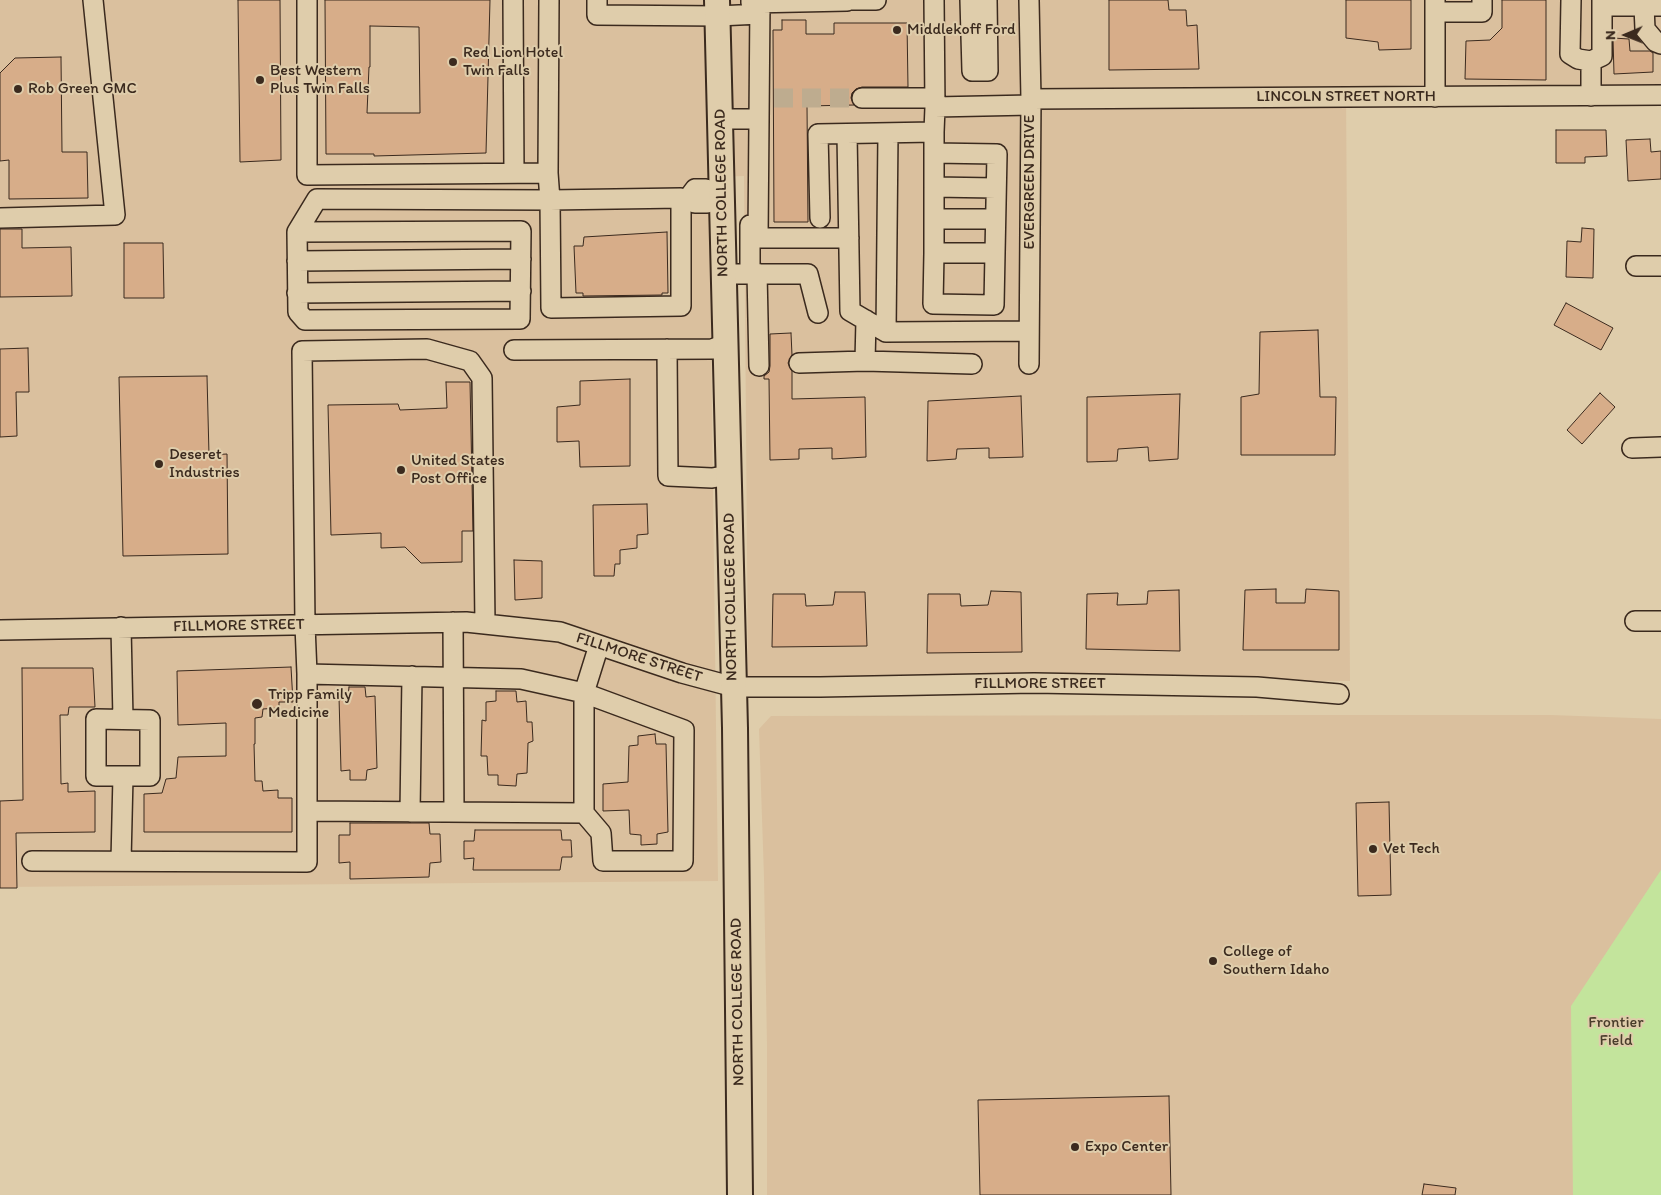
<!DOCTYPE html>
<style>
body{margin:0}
#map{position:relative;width:1661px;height:1195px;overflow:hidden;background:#dfcdab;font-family:Itim,sans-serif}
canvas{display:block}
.north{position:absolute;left:1601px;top:10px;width:50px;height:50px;-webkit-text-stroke:4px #dfcdab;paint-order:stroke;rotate:269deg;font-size:14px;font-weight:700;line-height:20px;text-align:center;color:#3b2a1e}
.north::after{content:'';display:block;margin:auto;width:18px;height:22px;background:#3b2a1e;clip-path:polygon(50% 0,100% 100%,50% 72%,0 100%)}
</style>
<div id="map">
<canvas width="1661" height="1195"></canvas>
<div class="north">N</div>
</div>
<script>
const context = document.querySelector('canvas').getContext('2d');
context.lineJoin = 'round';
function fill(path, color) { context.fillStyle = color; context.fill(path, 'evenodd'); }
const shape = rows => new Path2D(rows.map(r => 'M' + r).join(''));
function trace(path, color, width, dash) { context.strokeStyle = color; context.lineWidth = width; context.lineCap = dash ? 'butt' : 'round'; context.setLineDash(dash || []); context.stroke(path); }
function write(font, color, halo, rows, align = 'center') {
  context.font = font + ' Itim,sans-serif'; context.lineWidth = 4; context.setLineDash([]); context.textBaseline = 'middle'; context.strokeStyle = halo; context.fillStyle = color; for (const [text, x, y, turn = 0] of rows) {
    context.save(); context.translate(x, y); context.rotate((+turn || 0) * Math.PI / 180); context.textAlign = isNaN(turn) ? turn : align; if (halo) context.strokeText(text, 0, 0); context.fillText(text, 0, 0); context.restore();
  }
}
const built = shape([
 [0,0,1661,0,1661,92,1346,92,1350,681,748,679,744,176,709,177,718,881,0,887],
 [1273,715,1551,715,1661,719,1661,1195,767,1195,767,1045,764,877,759,729,771,716]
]);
const green = shape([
 [1661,870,1661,1195,1573,1195,1571,1006]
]);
const building = shape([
 [238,0,280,0,281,160,240,162,238,0],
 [325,0,490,0,486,153,374,156,374,154,326,154,325,0],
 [370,26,419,27,420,113,367,113,369,67,370,67,370,26],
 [1109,0,1168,0,1169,10,1186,10,1187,26,1197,25,1199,69,1109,70,1109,0],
 [1346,0,1411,0,1411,49,1379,50,1378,42,1346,38,1346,0],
 [1502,0,1546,0,1546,80,1465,79,1466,41,1490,40,1502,28,1502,0],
 [782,20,806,20,806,34,834,34,834,23,907,23,908,87,862,87,856,89,852,93,851,98,854,105,807,106,808,222,774,222,773,30,782,30,782,20],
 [1613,38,1629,39,1630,51,1650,51,1653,53,1653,72,1614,74,1613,38],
 [61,57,62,152,87,152,88,198,9,199,9,160,0,161,0,73,15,58,61,57],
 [1556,130,1606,130,1607,156,1585,157,1585,163,1556,163,1556,130],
 [1650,139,1651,152,1661,151,1661,179,1628,181,1626,140,1650,139],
 [1582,228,1594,229,1593,278,1566,277,1567,241,1581,242,1582,228],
 [0,229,22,229,22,248,71,247,72,296,0,297,0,229],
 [667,232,668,293,662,293,662,295,583,296,583,293,576,293,574,246,583,246,584,237,667,232],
 [124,243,163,243,164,298,124,298,124,243],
 [1566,303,1613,328,1601,350,1554,325,1566,303],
 [1318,330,1320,397,1336,397,1335,455,1241,455,1241,397,1259,394,1260,332,1318,330],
 [791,333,792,355,788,363,792,371,792,399,865,397,866,457,832,459,832,448,799,449,799,459,770,460,769,379,764,379,764,376,769,372,770,366,770,334,791,333],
 [28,348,29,392,16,392,17,436,0,437,0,349,28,348],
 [207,376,209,455,227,454,228,554,123,556,119,377,207,376],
 [630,379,630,466,580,467,579,441,557,442,557,407,580,405,580,381,630,379],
 [446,382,470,382,473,531,462,531,462,562,421,563,405,547,381,548,381,533,331,535,328,405,398,404,400,410,447,408,446,382],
 [1600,393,1615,407,1582,444,1567,430,1600,393],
 [1180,394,1178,459,1149,461,1148,447,1118,449,1117,461,1087,462,1087,397,1180,394],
 [1021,396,1023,457,989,458,989,448,957,449,956,459,927,461,928,401,1021,396],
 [647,504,648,534,637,535,637,548,620,550,620,564,615,564,614,576,594,576,593,505,647,504],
 [514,560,542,561,542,598,515,600,514,560],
 [1276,589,1276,603,1305,603,1306,589,1339,591,1339,650,1243,650,1245,590,1276,589],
 [1179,590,1180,651,1086,649,1087,594,1118,593,1117,605,1147,604,1148,591,1179,590],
 [991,591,1021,592,1022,652,927,653,928,594,960,594,961,606,988,605,991,591],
 [835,592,865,592,867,646,772,647,773,594,805,594,806,606,833,605,835,592],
 [291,667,293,702,279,702,279,708,263,709,262,717,255,718,255,744,254,744,255,781,262,781,263,791,278,790,278,798,292,798,292,832,144,832,144,794,162,793,166,779,176,778,178,757,226,756,226,723,178,725,177,671,291,667],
 [22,668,93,668,95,707,69,707,68,715,60,715,61,784,68,783,68,792,95,791,95,832,16,833,17,888,0,888,0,801,23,800,22,668],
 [349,687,365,687,366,697,375,696,377,768,367,770,366,780,350,780,350,770,341,771,339,697,348,697,349,687],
 [496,691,516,691,517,702,526,701,527,722,532,722,533,741,528,743,527,773,517,774,516,786,498,785,498,775,488,775,487,756,481,756,482,720,486,721,486,702,496,701,496,691],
 [655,734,656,744,666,744,668,832,657,834,657,844,641,845,641,835,630,834,629,810,603,811,603,784,628,782,629,746,638,745,638,736,655,734],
 [1389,802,1391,895,1358,896,1356,803,1389,802],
 [350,823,429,823,430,834,440,834,441,862,430,863,429,877,350,879,350,862,339,863,339,835,350,835,350,823],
 [475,830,561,830,562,840,571,840,572,857,562,857,560,870,473,870,474,858,464,859,464,841,474,841,475,830],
 [1169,1096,1171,1195,980,1195,978,1100,1169,1096],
 [1424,1184,1456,1188,1455,1195,1422,1195,1424,1184]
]);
const minorTunnel = shape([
 [774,98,862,98]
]);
const minor = shape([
 [307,0,307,175,548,173],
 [513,0,514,173],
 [597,0,597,15,718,16,760,14],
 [751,0,751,3,847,1],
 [847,0,876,0],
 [934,0,935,107,1031,105],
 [970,0,972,71,988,71,987,0],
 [1435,0,1435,97],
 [1571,0,1570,54,1578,59,1591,61,1602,56,1602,0],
 [760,2,758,238,849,238],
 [1602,6,1661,6],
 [1644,6,1645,29,1656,42,1661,44],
 [1435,12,1482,12,1482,0],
 [1591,61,1591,96],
 [862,98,935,98],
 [1031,99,1661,95],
 [720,119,759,119],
 [888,133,886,332,1029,331],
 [847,134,850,311,886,332],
 [934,153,997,154,995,253,934,253,934,132],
 [934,187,996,188],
 [695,189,706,189,710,193,712,196,707,203,695,203,689,197,695,189],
 [0,218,115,215,93,0],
 [820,218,818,134,934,132,935,107],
 [934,219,995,219],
 [750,225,750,273],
 [297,232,521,231,520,319,305,320,298,312,297,232,317,199,550,200,681,198,681,306,551,308,550,200,548,173,549,0],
 [934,253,933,304,994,305,995,253],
 [297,261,521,259],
 [1636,266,1661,266],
 [757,273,759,366],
 [724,274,808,274,818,313],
 [297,293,521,291],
 [667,349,668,476,712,478,729,475],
 [514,350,712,349,726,344],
 [865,361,972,364],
 [799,363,865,361,866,320],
 [1029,364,1031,99,1029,0],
 [1632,448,1661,447],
 [1635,621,1661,621],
 [453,622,454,812],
 [121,627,123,719],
 [0,630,466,622,560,632,682,673,734,687,820,687,1034,683,1257,687,1339,694],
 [307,674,521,679,584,693,684,730,683,861,603,861,601,833,584,813,584,693,599,645],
 [96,719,150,720,150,776,96,776,96,719],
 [308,811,584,813],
 [410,812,412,676],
 [32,861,307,862,307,674,305,625,302,351,427,349,470,361,482,378,485,624],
 [121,861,123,776]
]);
const major = shape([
 [717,0,735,728,740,1195]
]);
const markers = [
 [897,30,5,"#3b2a1e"],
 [453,62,5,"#3b2a1e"],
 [260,80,5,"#3b2a1e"],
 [18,89,5,"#3b2a1e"],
 [159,464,5,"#3b2a1e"],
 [401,470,5,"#3b2a1e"],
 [257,704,6,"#3b2a1e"],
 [1373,849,5,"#3b2a1e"],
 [1213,961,5,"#3b2a1e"],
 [1075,1147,5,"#3b2a1e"]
];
const poiNames = [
 ["Middlekoff Ford",907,30],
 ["Red Lion Hotel",463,53],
 ["Twin Falls",463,71],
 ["Best Western",270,71],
 ["Plus Twin Falls",270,89],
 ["Rob Green GMC",28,89],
 ["Deseret",169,455],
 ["Industries",169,473],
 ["United States",411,461],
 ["Post Office",411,479],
 ["Tripp Family",268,695],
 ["Medicine",268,713],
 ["Vet Tech",1383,849],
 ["College of",1223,952],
 ["Southern Idaho",1223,970],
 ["Expo Center",1085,1147]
];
const streetNames = [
 ["LINCOLN STREET NORTH",1346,97],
 ["EVERGREEN DRIVE",1030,182,-90],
 ["NORTH COLLEGE ROAD",722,193,-91],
 ["NORTH COLLEGE ROAD",731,597,-91],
 ["FILLMORE STREET",239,626,-1],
 ["FILLMORE STREET",639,658,18],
 ["FILLMORE STREET",1040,684],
 ["NORTH COLLEGE ROAD",738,1002,-91]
];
const parkNames = [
 ["Frontier",1616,1023],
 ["Field",1616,1041]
];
fill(built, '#dac09e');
fill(green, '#c3e49c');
fill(building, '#d7ad89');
trace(building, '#3b2a1e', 1);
trace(minorTunnel, '#beac8f', 19, [19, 9]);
trace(minor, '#3b2a1e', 22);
trace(major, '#3b2a1e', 28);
trace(minor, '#dfcdab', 19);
trace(major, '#dfcdab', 24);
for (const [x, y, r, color] of markers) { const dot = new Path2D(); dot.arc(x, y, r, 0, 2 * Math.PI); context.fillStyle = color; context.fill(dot); trace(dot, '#dfcdab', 2); }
write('16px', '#3b2a1e', '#dfcdab', poiNames, 'left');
write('16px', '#3b2a1e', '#dfcdab', streetNames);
write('16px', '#493d2b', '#dfcdab', parkNames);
</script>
